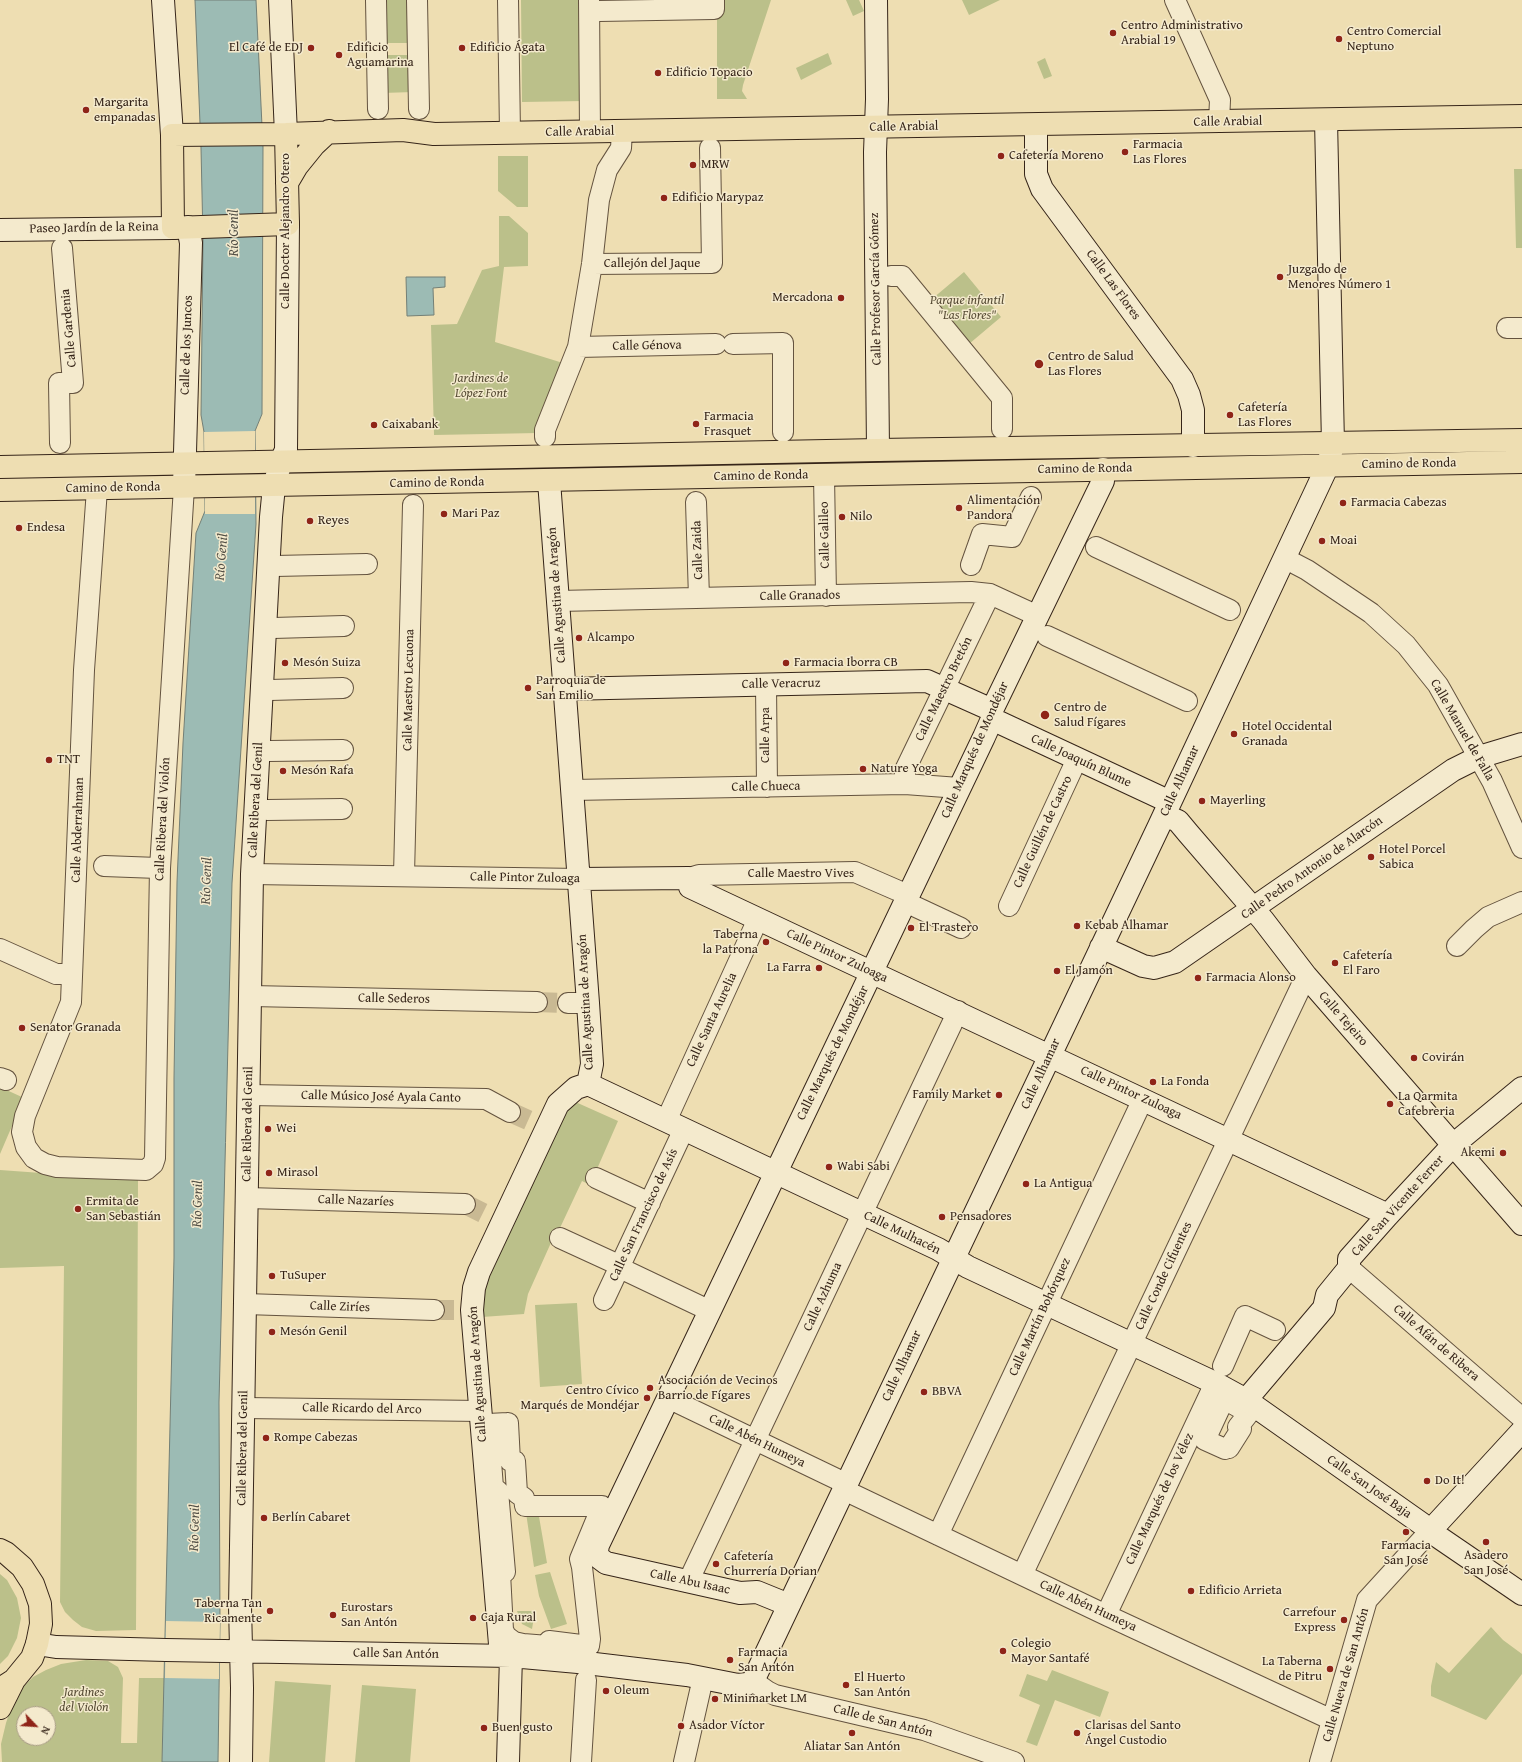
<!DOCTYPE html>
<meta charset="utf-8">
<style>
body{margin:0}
#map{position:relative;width:1522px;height:1762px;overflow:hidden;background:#eedeb2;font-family:"Gentium Book Plus",serif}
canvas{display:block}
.north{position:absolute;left:16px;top:1706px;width:40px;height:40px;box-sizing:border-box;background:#f4eacd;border:1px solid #a89b85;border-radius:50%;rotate:115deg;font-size:11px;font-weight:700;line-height:16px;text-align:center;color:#362519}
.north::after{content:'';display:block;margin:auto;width:14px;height:18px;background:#8f2418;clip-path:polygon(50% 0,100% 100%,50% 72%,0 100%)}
</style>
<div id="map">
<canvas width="1522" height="1762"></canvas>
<div class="north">N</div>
</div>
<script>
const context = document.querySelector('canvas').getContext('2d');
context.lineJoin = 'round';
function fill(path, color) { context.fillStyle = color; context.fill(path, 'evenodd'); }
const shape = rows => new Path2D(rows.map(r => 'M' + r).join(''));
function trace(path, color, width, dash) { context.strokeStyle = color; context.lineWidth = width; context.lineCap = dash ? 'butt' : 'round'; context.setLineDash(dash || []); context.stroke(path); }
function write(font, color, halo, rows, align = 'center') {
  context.font = font + ' "Gentium Book Plus",serif'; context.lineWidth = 3; context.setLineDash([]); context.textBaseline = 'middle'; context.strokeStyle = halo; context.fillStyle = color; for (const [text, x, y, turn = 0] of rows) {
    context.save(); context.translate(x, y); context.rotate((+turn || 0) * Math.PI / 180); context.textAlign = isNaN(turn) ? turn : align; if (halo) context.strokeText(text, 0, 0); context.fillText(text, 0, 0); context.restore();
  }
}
const green = shape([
 [381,0,413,0,413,43,381,43],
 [521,0,583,0,584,101,522,102],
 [717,0,771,0,743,85,742,91,747,99,717,99],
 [846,0,859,0,864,11,853,16],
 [962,0,1000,0,969,15],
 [828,53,832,64,801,80,796,68],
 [381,55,414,55,414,92,382,93],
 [1045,58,1052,76,1044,79,1037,62],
 [498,156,528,156,528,207,517,207,498,191],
 [1514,169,1522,169,1522,248,1516,248],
 [499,216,509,216,528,233,528,266,504,267,495,342,563,363,538,433,434,435,431,325,457,324,482,270,499,266],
 [964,272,1001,317,969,344,932,299],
 [0,1087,24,1098,0,1154],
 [571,1100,618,1121,590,1185,582,1181,559,1230,554,1236,528,1294,524,1314,482,1317,485,1281],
 [0,1170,138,1180,136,1630,96,1631,82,1627,73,1620,65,1612,60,1602,64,1266,0,1268],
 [577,1303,582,1384,540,1387,535,1305],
 [537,1505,547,1563,534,1567,525,1506],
 [550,1572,567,1624,551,1629,539,1596,535,1575],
 [0,1574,7,1580,17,1598,21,1618,17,1638,8,1656,0,1664],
 [517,1611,535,1611,532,1629,522,1624],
 [1491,1627,1503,1640,1522,1654,1522,1674,1486,1720,1431,1696,1431,1686,1436,1662,1449,1673],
 [86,1660,108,1661,118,1667,123,1678,121,1743,137,1743,139,1678,165,1678,162,1762,2,1762,1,1744,6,1723,12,1705,21,1689,33,1677,46,1670,61,1664],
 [24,1714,48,1714,48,1738,24,1738],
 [1052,1670,1109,1692,1100,1717,1055,1700,1037,1746,1026,1742,1040,1705,1019,1696,1027,1674,1047,1681],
 [275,1681,331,1685,325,1762,269,1762],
 [362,1685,416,1689,410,1762,355,1762]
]);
const water = shape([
 [195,0,256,0,263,147,262,414,255,431,256,524,232,883,219,1402,220,1622,218,1762,162,1762,174,1258,174,1078,177,882,183,743,196,533,205,511,204,432,201,415,203,239,201,148,195,0],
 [445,277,445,287,433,288,434,315,407,316,406,277,445,277]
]);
const pier = shape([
 [255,431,255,514,205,514,204,432],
 [166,1621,220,1622,219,1679,165,1678]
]);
const streetTunnel = shape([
 [537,1002,568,1003],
 [510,1112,539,1125],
 [465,1204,495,1219],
 [434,1310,463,1310]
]);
const street = shape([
 [376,0,378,109],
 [417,0,419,109],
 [508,0,510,133],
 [589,0,590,132],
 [1175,0,1220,100,1219,122],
 [599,11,714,9,714,0],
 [592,264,712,263,710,148],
 [891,276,902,276,1002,398,1002,429],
 [1507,328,1522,328],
 [733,344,783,343,783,432],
 [578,347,716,344],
 [545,437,545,430,578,347,592,264,599,200,607,170,621,148,622,131],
 [60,443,59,383,73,383,62,248],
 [824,475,826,596],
 [97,489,84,670,71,1002,25,1116,22,1132,26,1147,34,1158,45,1164,57,1167,146,1170,153,1164,155,1158,160,868,184,487],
 [696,502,699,598],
 [1096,547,1230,610],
 [1284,558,1307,570,1371,613,1406,645,1438,685,1469,740,1492,781,1522,848],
 [971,565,982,534,1012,537,1031,497],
 [275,566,367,564],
 [558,601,971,592,990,594,1038,616],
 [273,628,344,626],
 [1047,636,1187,701],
 [766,684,767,787],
 [270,690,343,688],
 [269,751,343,750],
 [905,784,905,770,990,594],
 [572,790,905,784,959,788],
 [267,810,342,809],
 [104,866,158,868],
 [252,874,579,879],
 [404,875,413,505],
 [689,878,699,875,855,872,908,895],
 [1009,906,1077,759],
 [916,907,961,928],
 [1457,946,1474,929,1488,917,1522,902],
 [0,949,56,974,72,974],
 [251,996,537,1002],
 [568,1003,588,1003],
 [0,1078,6,1080],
 [249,1095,486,1099,510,1112],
 [666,1121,758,919],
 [596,1178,650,1203],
 [247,1198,465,1204],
 [560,1238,621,1266],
 [620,1268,702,1307],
 [1349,1268,1522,1418],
 [604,1300,684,1129],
 [245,1304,434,1310],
 [1223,1366,1245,1316,1275,1330],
 [668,1398,847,1484],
 [1224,1399,1249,1413,1238,1427,1241,1429,1229,1448,1226,1447,1225,1449,1205,1440,1224,1399],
 [244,1408,481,1411],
 [508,1423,510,1461,515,1461,517,1493,524,1498,525,1506,602,1506,580,1559,582,1567,590,1639,589,1646,549,1641,548,1646,523,1644,514,1642,506,1636,503,1630,500,1573,505,1572,498,1491,493,1487,488,1424,508,1423],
 [844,1490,1106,1615,1332,1720],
 [938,1535,1143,1099],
 [1022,1575,1306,976],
 [688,1582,958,1011],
 [1106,1615,1215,1383],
 [753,1681,767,1691,775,1695,924,1730,1014,1762],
 [581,1762,586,1680],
 [684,1762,703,1678],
 [1320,1762,1367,1600,1430,1531]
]);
const secondary = shape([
 [163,0,172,135],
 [280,0,286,134],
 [876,0,877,99,875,152,878,450],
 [1036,125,1036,174,1042,189,1182,379,1189,395,1193,410,1193,446],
 [0,230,173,228],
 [549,481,588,1003,592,1064,588,1084],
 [184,487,191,243,188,227],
 [564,689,927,681,992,710],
 [992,719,1170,802],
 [1164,815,1178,821,1188,833,1263,920,1306,976,1522,1224],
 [579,879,689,878,690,887,1388,1215],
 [1101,947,1143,966,1154,968,1175,962,1453,770,1479,757,1522,744],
 [588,1084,938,1249,968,1267,1215,1383,1246,1400,1422,1524,1437,1536,1522,1594],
 [1246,1400,1324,1308,1327,1295,1349,1268,1349,1259,1388,1215,1453,1145,1522,1088],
 [1430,1531,1522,1431],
 [789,1605,757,1592,740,1593,606,1563,598,1557,597,1551,598,1545,984,737,992,719,992,710,1103,481,1103,469],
 [37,1644,56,1647,166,1650,511,1656,578,1662,687,1675,738,1685,747,1684,753,1681,1159,826,1328,465,1333,444,1326,120],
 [501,1656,472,1310,474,1288,479,1272,558,1104,576,1088,588,1084],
 [241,1762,242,1688,240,1607,252,874,271,517,274,486,281,461,286,450,288,224],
 [508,1762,511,1656]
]);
const primary = shape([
 [286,134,288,224,173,228,172,135,286,134,403,130,434,134,1522,116],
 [287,183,297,166,314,145,329,131],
 [0,467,878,450,1522,440],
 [0,490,1522,462],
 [0,1550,6,1553,22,1567,33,1584,40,1604,41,1624,37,1644,32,1658,14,1680,0,1689],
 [0,1708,14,1680]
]);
const markers = [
 [1113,33,4,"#8f2418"],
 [1339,39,4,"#8f2418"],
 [311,48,4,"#8f2418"],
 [462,48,4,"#8f2418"],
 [339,55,4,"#8f2418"],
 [658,73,4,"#8f2418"],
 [86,110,4,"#8f2418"],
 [1125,152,4,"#8f2418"],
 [1001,156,4,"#8f2418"],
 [693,165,4,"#8f2418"],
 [664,198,4,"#8f2418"],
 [1280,277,4,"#8f2418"],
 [841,298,4,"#8f2418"],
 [1039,364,5,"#8f2418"],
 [1230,415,4,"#8f2418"],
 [696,424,4,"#8f2418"],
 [374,425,4,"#8f2418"],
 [1343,503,4,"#8f2418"],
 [959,508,4,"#8f2418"],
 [444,514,4,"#8f2418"],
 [842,517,4,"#8f2418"],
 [310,521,4,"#8f2418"],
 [19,528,4,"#8f2418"],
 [1322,541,4,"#8f2418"],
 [579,638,4,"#8f2418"],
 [285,663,4,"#8f2418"],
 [786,663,4,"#8f2418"],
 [528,688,4,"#8f2418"],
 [1045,715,5,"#8f2418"],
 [1234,734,4,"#8f2418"],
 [49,760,4,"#8f2418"],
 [863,769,4,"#8f2418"],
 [283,771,4,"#8f2418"],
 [1202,801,4,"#8f2418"],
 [1371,857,4,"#8f2418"],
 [1077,926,4,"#8f2418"],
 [911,928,4,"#8f2418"],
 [766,942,4,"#8f2418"],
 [1335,963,4,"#8f2418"],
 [819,968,4,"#8f2418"],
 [1057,971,4,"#8f2418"],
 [1198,978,4,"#8f2418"],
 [22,1028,4,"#8f2418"],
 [1414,1058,4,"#8f2418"],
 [1153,1082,4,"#8f2418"],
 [999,1095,4,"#8f2418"],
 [1390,1104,4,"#8f2418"],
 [268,1129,4,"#8f2418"],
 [1503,1153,4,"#8f2418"],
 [829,1167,4,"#8f2418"],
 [269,1173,4,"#8f2418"],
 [1026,1184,4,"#8f2418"],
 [78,1209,4,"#8f2418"],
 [942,1217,4,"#8f2418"],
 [272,1276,4,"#8f2418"],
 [272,1332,4,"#8f2418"],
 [650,1388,4,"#8f2418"],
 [924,1392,4,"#8f2418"],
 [647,1398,4,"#8f2418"],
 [266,1438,4,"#8f2418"],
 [1427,1481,4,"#8f2418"],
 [264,1518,4,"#8f2418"],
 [1406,1532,4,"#8f2418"],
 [1486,1542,4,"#8f2418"],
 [716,1564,4,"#8f2418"],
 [1191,1591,4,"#8f2418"],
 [270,1611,4,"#8f2418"],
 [333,1615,4,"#8f2418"],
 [473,1618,4,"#8f2418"],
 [1344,1620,4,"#8f2418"],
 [1003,1651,4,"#8f2418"],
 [730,1660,4,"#8f2418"],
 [1330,1669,4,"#8f2418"],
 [846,1685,4,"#8f2418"],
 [606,1691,4,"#8f2418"],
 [715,1699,4,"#8f2418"],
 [681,1726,4,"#8f2418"],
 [484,1728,4,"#8f2418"],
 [852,1733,4,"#8f2418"],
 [1077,1733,4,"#8f2418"]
];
const poiNames = [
 ["Centro Administrativo",1121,26],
 ["Arabial 19",1121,41],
 ["Centro Comercial",1347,32],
 ["Neptuno",1347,47],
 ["El Café de EDJ",303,48,"right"],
 ["Edificio",347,48],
 ["Aguamarina",347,63],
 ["Edificio Ágata",470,48],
 ["Edificio Topacio",666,73],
 ["Margarita",94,103],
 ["empanadas",94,118],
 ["Farmacia",1133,145],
 ["Las Flores",1133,160],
 ["Cafetería Moreno",1009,156],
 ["MRW",701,165],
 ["Edificio Marypaz",672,198],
 ["Juzgado de",1288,270],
 ["Menores Número 1",1288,285],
 ["Mercadona",833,298,"right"],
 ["Centro de Salud",1048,357],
 ["Las Flores",1048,372],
 ["Cafetería",1238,408],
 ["Las Flores",1238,423],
 ["Farmacia",704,417],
 ["Frasquet",704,432],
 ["Caixabank",382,425],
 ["Alimentación",967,501],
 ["Pandora",967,516],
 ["Farmacia Cabezas",1351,503],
 ["Mari Paz",452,514],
 ["Nilo",850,517],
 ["Reyes",318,521],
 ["Endesa",27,528],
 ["Moai",1330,541],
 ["Alcampo",587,638],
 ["Mesón Suiza",293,663],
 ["Farmacia Iborra CB",794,663],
 ["Parroquia de",536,681],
 ["San Emilio",536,696],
 ["Centro de",1054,708],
 ["Salud Fígares",1054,723],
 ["Hotel Occidental",1242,727],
 ["Granada",1242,742],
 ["TNT",57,760],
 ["Nature Yoga",871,769],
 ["Mesón Rafa",291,771],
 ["Mayerling",1210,801],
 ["Hotel Porcel",1379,850],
 ["Sabica",1379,865],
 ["Kebab Alhamar",1085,926],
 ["El Trastero",919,928],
 ["Taberna",758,935,"right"],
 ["la Patrona",758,950,"right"],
 ["Cafetería",1343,956],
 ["El Faro",1343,971],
 ["La Farra",811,968,"right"],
 ["El Jamón",1065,971],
 ["Farmacia Alonso",1206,978],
 ["Senator Granada",30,1028],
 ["Covirán",1422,1058],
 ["La Fonda",1161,1082],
 ["Family Market",991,1095,"right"],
 ["La Qarmita",1398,1097],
 ["Cafebreria",1398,1112],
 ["Wei",276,1129],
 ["Akemi",1495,1153,"right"],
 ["Wabi Sabi",837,1167],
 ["Mirasol",277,1173],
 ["La Antigua",1034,1184],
 ["Ermita de",86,1202],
 ["San Sebastián",86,1217],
 ["Pensadores",950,1217],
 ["TuSuper",280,1276],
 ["Mesón Genil",280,1332],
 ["Asociación de Vecinos",658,1381],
 ["Barrio de Fígares",658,1396],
 ["Centro Cívico",639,1391,"right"],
 ["Marqués de Mondéjar",639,1406,"right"],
 ["BBVA",932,1392],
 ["Rompe Cabezas",274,1438],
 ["Do It!",1435,1481],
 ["Berlín Cabaret",272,1518],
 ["Farmacia",1406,1546,"center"],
 ["San José",1406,1561,"center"],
 ["Asadero",1486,1556,"center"],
 ["San José",1486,1571,"center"],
 ["Cafetería",724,1557],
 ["Churrería Dorian",724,1572],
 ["Edificio Arrieta",1199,1591],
 ["Taberna Tan",262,1604,"right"],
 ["Ricamente",262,1619,"right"],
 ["Eurostars",341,1608],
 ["San Antón",341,1623],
 ["Carrefour",1336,1613,"right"],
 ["Express",1336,1628,"right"],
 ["Caja Rural",481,1618],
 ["Colegio",1011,1644],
 ["Mayor Santafé",1011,1659],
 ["Farmacia",738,1653],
 ["San Antón",738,1668],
 ["La Taberna",1322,1662,"right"],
 ["de Pitru",1322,1677,"right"],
 ["El Huerto",854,1678],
 ["San Antón",854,1693],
 ["Oleum",614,1691],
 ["Minimarket LM",723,1699],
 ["Asador Víctor",689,1726],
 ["Clarisas del Santo",1085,1726],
 ["Ángel Custodio",1085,1741],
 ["Buen gusto",492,1728],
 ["Aliatar San Antón",852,1747,"center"]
];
const streetNames = [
 ["Calle Arabial",1228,122,-1],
 ["Calle Arabial",904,127,-1],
 ["Calle Arabial",580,132,-1],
 ["Paseo Jardín de la Reina",94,228,-1],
 ["Calle Doctor Alejandro Otero",286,231,-90],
 ["Callejón del Jaque",652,264],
 ["Calle Las Flores",1113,285,54],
 ["Calle Profesor García Gómez",876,289,-91],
 ["Calle Gardenia",69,328,-95],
 ["Calle de los Juncos",187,345,-88],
 ["Calle Génova",647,346,-1],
 ["Camino de Ronda",1409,464,-1],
 ["Camino de Ronda",1085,469,-1],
 ["Camino de Ronda",761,476,-1],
 ["Camino de Ronda",437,483,-1],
 ["Camino de Ronda",113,488,-1],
 ["Calle Galileo",825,535,-91],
 ["Calle Zaida",698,550,-92],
 ["Calle Agustina de Aragón",557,595,-94],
 ["Calle Granados",800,596,-1],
 ["Calle Veracruz",781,684,-1],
 ["Calle Maestro Bretón",944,689,-64],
 ["Calle Maestro Lecuona",409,690,-89],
 ["Calle Manuel de Falla",1462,730,60],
 ["Calle Arpa",766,735,-90],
 ["Calle Marqués de Mondéjar",975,750,-66],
 ["Calle Joaquín Blume",1081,761,25],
 ["Calle Alhamar",1180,781,-65],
 ["Calle Chueca",766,787,-1],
 ["Calle Ribera del Genil",256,800,-87],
 ["Calle Ribera del Violón",163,819,-87],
 ["Calle Abderrahman",78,830,-88],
 ["Calle Guillén de Castro",1043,832,-65],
 ["Calle Pedro Antonio de Alarcón",1312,868,-35],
 ["Calle Maestro Vives",801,874],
 ["Calle Pintor Zuloaga",525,878,1],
 ["Calle Pintor Zuloaga",837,956,25],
 ["Calle Sederos",394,999,1],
 ["Calle Agustina de Aragón",586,1002,-93],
 ["Calle Tejeiro",1343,1019,49],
 ["Calle Santa Aurelia",712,1020,-65],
 ["Calle Marqués de Mondéjar",833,1053,-64],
 ["Calle Alhamar",1041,1074,-65],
 ["Calle Pintor Zuloaga",1131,1093,25],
 ["Calle Músico José Ayala Canto",381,1097,1],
 ["Calle Ribera del Genil",248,1124,-89],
 ["Calle Nazaríes",356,1201,2],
 ["Calle San Vicente Ferrer",1398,1206,-48],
 ["Calle San Francisco de Asís",644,1215,-65],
 ["Calle Mulhacén",902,1233,26],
 ["Calle Conde Cifuentes",1164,1276,-65],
 ["Calle Azhuma",823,1297,-65],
 ["Calle Ziríes",340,1307,2],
 ["Calle Martín Bohórquez",1040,1317,-65],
 ["Calle Afán de Ribera",1436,1343,41],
 ["Calle Alhamar",902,1366,-65],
 ["Calle Agustina de Aragón",478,1374,-94],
 ["Calle Ricardo del Arco",362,1409,1],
 ["Calle Abén Humeya",757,1441,26],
 ["Calle Ribera del Genil",243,1448,-89],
 ["Calle San José Baja",1369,1487,35],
 ["Calle Marqués de los Vélez",1160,1499,-65],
 ["Calle Abu Isaac",690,1582,12],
 ["Calle Abén Humeya",1088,1606,25],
 ["Calle San Antón",396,1654,1],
 ["Calle Nueva de San Antón",1346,1675,-74],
 ["Calle de San Antón",883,1721,14]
];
const parkNames = [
 ["Parque infantil",967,301],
 ["\"Las Flores\"",967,316],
 ["Jardines de",481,379],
 ["López Font",481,394],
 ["Jardines",84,1693],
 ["del Violón",84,1708]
];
const waterNames = [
 ["Río Genil",234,233,-90],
 ["Río Genil",222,557,-86],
 ["Río Genil",207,881,-88],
 ["Río Genil",198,1204,-89],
 ["Río Genil",195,1528,-89]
];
fill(green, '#bbc08a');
fill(water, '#9cbbb4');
trace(water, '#737f76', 1);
fill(pier, '#eedeb2');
trace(streetTunnel, '#c9b993', 20, [20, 10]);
trace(street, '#64533f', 22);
trace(secondary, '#362519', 24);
trace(primary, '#362519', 24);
trace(street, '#f4eacd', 20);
trace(secondary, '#f4eacd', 22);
trace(primary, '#eedeb2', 22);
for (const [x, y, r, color] of markers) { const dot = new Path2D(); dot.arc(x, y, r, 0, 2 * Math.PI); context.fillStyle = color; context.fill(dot); trace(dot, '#f4eacd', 1.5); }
write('13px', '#362519', '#f4eacd', poiNames, 'left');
write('13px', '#362519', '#f4eacd', streetNames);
write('italic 13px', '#574c35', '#f4eacd', parkNames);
write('italic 14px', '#555248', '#f4eacd', waterNames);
</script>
